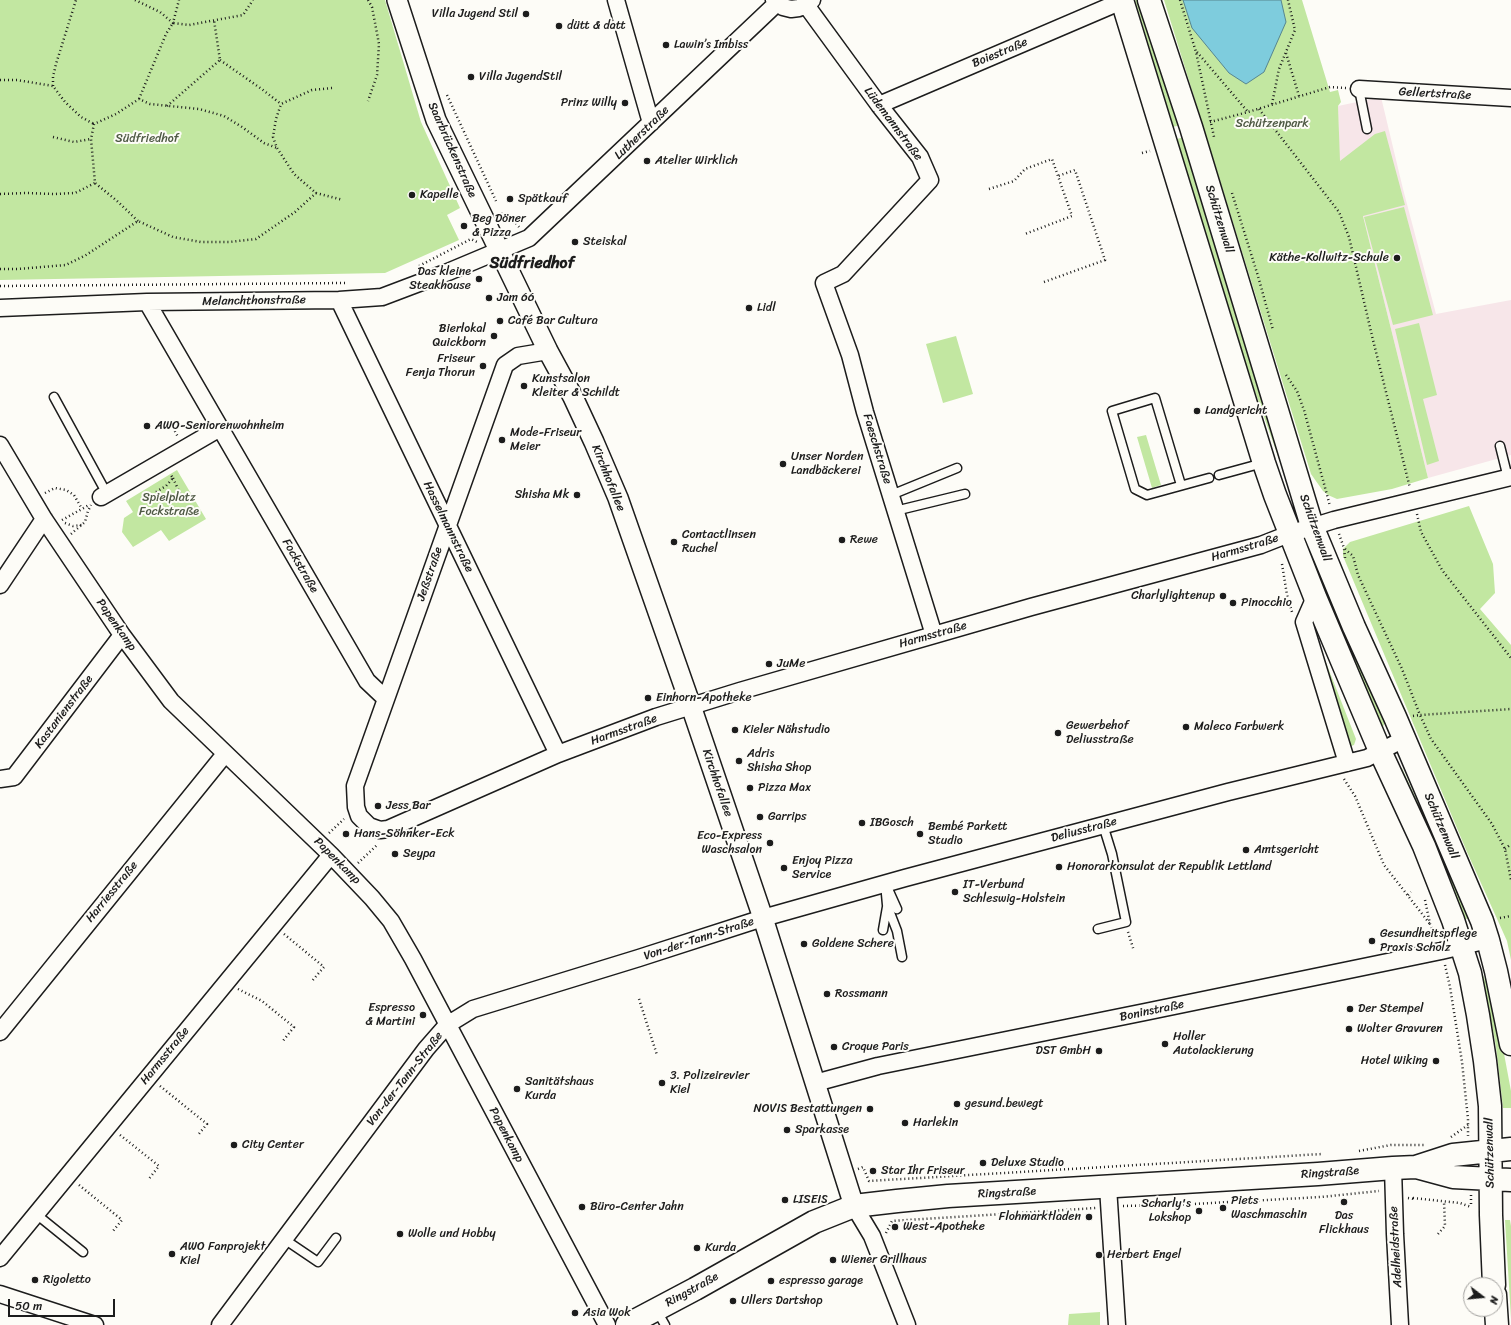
<!DOCTYPE html>
<meta charset="utf-8">
<style>
body{margin:0}
#map{position:relative;width:1511px;height:1325px;overflow:hidden;background:#fdfcf7;font-family:Sriracha,sans-serif}
canvas{display:block}
.north{position:absolute;left:1463px;top:1277px;width:40px;height:40px;box-sizing:border-box;background:#fdfcf7;border:1px solid #a3a29f;border-radius:50%;rotate:106deg;font-size:11px;font-weight:700;line-height:16px;text-align:center;color:#1c1c1c}
.north::after{content:'';display:block;margin:auto;width:14px;height:18px;background:#1c1c1c;clip-path:polygon(50% 0,100% 100%,50% 72%,0 100%)}
.scale{position:absolute;left:8px;top:1299px;width:107px;height:18px;box-sizing:border-box;border:2px solid #1c1c1c;border-top:0;padding-left:5px;font-size:12px;line-height:14px;white-space:nowrap;color:#1c1c1c;-webkit-text-stroke:3px #fdfcf7;paint-order:stroke}
</style>
<div id="map">
<canvas width="1511" height="1325"></canvas>
<div class="north">N</div>
<div class="scale">50 m</div>
</div>
<script>
const context = document.querySelector('canvas').getContext('2d');
context.lineJoin = 'round';
function fill(path, color) { context.fillStyle = color; context.fill(path, 'evenodd'); }
const shape = rows => new Path2D(rows.map(r => 'M' + r).join(''));
function trace(path, color, width, dash) { context.strokeStyle = color; context.lineWidth = width; context.lineCap = dash ? 'butt' : 'round'; context.setLineDash(dash || []); context.stroke(path); }
function write(font, color, halo, rows, align = 'center') {
  context.font = font + ' Sriracha,sans-serif'; context.lineWidth = 4; context.setLineDash([]); context.textBaseline = 'middle'; context.strokeStyle = halo; context.fillStyle = color; for (const [text, x, y, turn = 0] of rows) {
    context.save(); context.translate(x, y); context.rotate((+turn || 0) * Math.PI / 180); context.textAlign = isNaN(turn) ? turn : align; if (halo) context.strokeText(text, 0, 0); context.fillText(text, 0, 0); context.restore();
  }
}
const built = shape([
 [1381,97,1403,189,1436,314,1511,300,1511,455,1428,478,1363,216,1339,162,1338,106]
]);
const green = shape([
 [0,0,385,0,421,122,460,208,447,215,459,240,385,273,0,280],
 [1135,0,1143,0,1180,125,1173,127],
 [1164,0,1302,0,1330,92,1338,90,1341,102,1338,106,1340,161,1375,134,1385,131,1405,205,1363,216,1428,478,1392,489,1337,499,1328,495,1323,491,1311,474],
 [1184,137,1250,360,1271,424,1291,493,1230,321,1177,139],
 [1404,207,1433,315,1393,325,1364,217],
 [1419,323,1437,395,1423,399,1439,461,1427,465,1395,329],
 [956,336,973,394,943,403,926,344],
 [1146,435,1161,485,1152,488,1137,437],
 [177,470,206,519,169,541,161,530,133,547,122,532,124,518,133,512,126,501],
 [1469,506,1493,564,1495,593,1480,609,1511,645,1511,960,1507,941,1467,852,1343,556,1343,549,1350,542],
 [1309,557,1312,558,1339,623,1349,641,1386,718,1381,733],
 [1314,632,1356,739,1354,745,1348,747],
 [1399,767,1402,768,1426,820,1434,833,1471,917,1461,921],
 [1479,966,1486,982,1502,1043,1511,1091,1511,1108,1503,1108,1496,1047,1492,1025,1476,967],
 [1505,1220,1510,1220,1511,1226,1511,1319],
 [1100,1312,1100,1325,1068,1325,1069,1314]
]);
const water = shape([
 [1183,0,1281,0,1286,22,1264,72,1246,84,1229,73,1192,28,1183,0]
]);
const path = shape([
 [135,0,160,12,173,23,179,0],
 [368,0,372,7,379,44,377,75,368,101],
 [1180,0,1196,52,1214,137],
 [1197,52,1248,112],
 [1286,53,1299,96],
 [220,60,263,90,281,104],
 [0,80,17,80,53,86,65,102,81,117,94,124],
 [53,86,53,77,56,64,76,0],
 [332,88,312,90,281,104,276,119,273,137,277,148,294,174,316,193,343,200],
 [447,95,496,201],
 [139,99,166,34,173,23,189,25,243,15,253,0],
 [1272,104,1279,69,1295,30,1288,0],
 [167,106,220,60,214,20],
 [1259,109,1339,212,1349,237,1372,336,1410,488],
 [1210,122,1248,112,1330,87,1346,88],
 [53,137,74,142,91,139],
 [1142,153,1150,151],
 [989,189,1014,181,1025,169,1052,159,1072,216,1025,234],
 [1232,193,1258,276,1273,330],
 [0,194,26,193,54,194,75,193,95,183],
 [501,213,508,222,515,222,519,227],
 [138,221,116,200,95,183,91,139,94,124,116,114,139,99,150,104,199,109,224,116,242,127,264,143,277,148],
 [419,266,471,239,477,242],
 [0,269,18,269,66,265,86,255,138,221,173,237,201,242,229,242,256,239,295,212,316,193],
 [1044,282,1105,260,1075,170,1058,176],
 [0,286,345,283],
 [1286,375,1297,391,1304,410,1330,506],
 [171,424,178,437],
 [173,478,182,498],
 [156,492,166,486,173,478,170,474],
 [45,493,55,488,66,490,74,495,82,509],
 [1417,514,1421,532,1442,570,1511,658],
 [62,520,89,505],
 [65,523,73,526,82,525],
 [71,534,85,522,88,511,91,505],
 [1339,534,1344,548,1345,558],
 [1345,549,1353,556,1358,575,1402,669,1420,715,1511,709],
 [1282,564,1287,595,1292,612],
 [1413,716,1420,715,1431,739,1492,824,1505,849,1511,880],
 [1344,779,1355,796,1384,865,1430,924],
 [329,833,344,819],
 [1505,849,1511,844],
 [358,863,378,844],
 [1408,895,1411,892],
 [1425,900,1430,924,1436,937],
 [1500,918,1511,916],
 [1128,932,1134,951],
 [284,934,324,967,312,981],
 [1445,965,1450,987,1462,1062,1468,1119,1468,1136],
 [238,989,262,1001,294,1027,282,1042],
 [639,999,657,1055],
 [160,1086,207,1124,198,1135],
 [120,1135,159,1166,148,1180],
 [1451,1137,1468,1125],
 [1359,1151,1391,1145,1424,1145],
 [858,1169,863,1167,869,1181,1322,1154],
 [79,1185,122,1220,113,1231],
 [1471,1195,1471,1207],
 [1408,1198,1414,1199],
 [1413,1198,1460,1203,1471,1207],
 [1123,1206,1193,1204,1321,1197,1379,1191],
 [886,1233,892,1221,1096,1208],
 [1438,1234,1445,1226,1444,1201]
]);
const service = shape([
 [1359,89,1367,129],
 [54,397,107,494],
 [1500,446,1508,478],
 [1219,475,1263,463],
 [1181,485,1155,398,1112,411,1135,489,1147,495,1209,478],
 [891,495,957,468],
 [895,511,965,494],
 [885,883,887,905,897,931,902,957],
 [888,889,897,909],
 [1098,929,1126,922,1112,854,1103,825],
 [883,930,887,907],
 [36,1214,83,1252],
 [284,1239,318,1262,336,1238],
 [657,1311,665,1325]
]);
const minor = shape([
 [616,0,651,123],
 [774,0,783,7,791,9,799,8,806,5,812,0],
 [806,5,879,105,920,157,930,180,843,274,824,283,850,355,865,412,934,635],
 [1359,89,1511,98],
 [879,105,1122,1],
 [339,300,558,754],
 [147,302,367,681,386,699],
 [0,308,147,302,339,300,382,297,448,272,529,238,777,3],
 [548,351,518,356,505,365,355,786,356,807,359,816,369,826,380,830,388,829,558,754,656,717,740,691,1031,607,1261,545,1289,534,1334,520,1511,477],
 [0,445,44,519,122,635,171,701,331,855,372,898,391,921,413,959,607,1325],
 [101,497,220,428],
 [0,585,44,519],
 [1315,597,1304,622,1347,763],
 [0,779,14,777,122,635],
 [0,1032,225,754],
 [815,1083,878,1066,1145,1012,1441,951,1488,940],
 [1393,1168,1395,1234,1400,1325],
 [1108,1187,1117,1325],
 [854,1206,872,1236,907,1325],
 [0,1258,331,855],
 [0,1294,95,1325],
 [220,1325,426,1049,447,1025,473,1009,639,958,763,918,905,878,1228,792,1367,758,1404,739]
]);
const tertiary = shape([
 [397,0,436,120,548,351,573,397,594,442,618,498,691,706,763,918,854,1206]
]);
const secondary = shape([
 [1122,0,1264,463,1275,495,1315,597,1380,751,1424,846,1453,920,1470,973,1478,1015,1485,1061,1490,1106,1491,1215,1494,1285],
 [1149,0,1191,127,1312,526,1354,627,1395,717,1482,921,1488,940,1496,971,1511,1044],
 [1416,1167,1453,1155,1511,1149],
 [1495,1295,1497,1325],
 [627,1325,695,1289,814,1222,854,1206,897,1201,948,1196,1318,1174,1393,1168,1416,1167,1453,1177,1511,1180]
]);
const markers = [
 [526,14,4,"#1c1c1c"],
 [559,26,4,"#1c1c1c"],
 [666,45,4,"#1c1c1c"],
 [471,77,4,"#1c1c1c"],
 [625,103,4,"#1c1c1c"],
 [647,161,4,"#1c1c1c"],
 [412,195,4,"#1c1c1c"],
 [510,199,4,"#1c1c1c"],
 [464,226,4,"#1c1c1c"],
 [575,242,4,"#1c1c1c"],
 [1397,258,4,"#1c1c1c"],
 [479,279,4,"#1c1c1c"],
 [489,298,4,"#1c1c1c"],
 [749,308,4,"#1c1c1c"],
 [500,321,4,"#1c1c1c"],
 [494,336,4,"#1c1c1c"],
 [483,366,4,"#1c1c1c"],
 [524,386,4,"#1c1c1c"],
 [1197,411,4,"#1c1c1c"],
 [147,426,4,"#1c1c1c"],
 [502,440,4,"#1c1c1c"],
 [783,464,4,"#1c1c1c"],
 [577,495,4,"#1c1c1c"],
 [842,540,4,"#1c1c1c"],
 [674,542,4,"#1c1c1c"],
 [1223,596,4,"#1c1c1c"],
 [1233,603,4,"#1c1c1c"],
 [769,664,4,"#1c1c1c"],
 [648,698,4,"#1c1c1c"],
 [1186,727,4,"#1c1c1c"],
 [735,730,4,"#1c1c1c"],
 [1058,733,4,"#1c1c1c"],
 [739,761,4,"#1c1c1c"],
 [750,788,4,"#1c1c1c"],
 [378,806,4,"#1c1c1c"],
 [760,817,4,"#1c1c1c"],
 [862,823,4,"#1c1c1c"],
 [346,834,4,"#1c1c1c"],
 [920,834,4,"#1c1c1c"],
 [770,843,4,"#1c1c1c"],
 [1246,850,4,"#1c1c1c"],
 [395,854,4,"#1c1c1c"],
 [1059,867,4,"#1c1c1c"],
 [784,868,4,"#1c1c1c"],
 [955,892,4,"#1c1c1c"],
 [1372,941,4,"#1c1c1c"],
 [804,944,4,"#1c1c1c"],
 [827,994,4,"#1c1c1c"],
 [1350,1009,4,"#1c1c1c"],
 [423,1015,4,"#1c1c1c"],
 [1349,1029,4,"#1c1c1c"],
 [1165,1044,4,"#1c1c1c"],
 [834,1047,4,"#1c1c1c"],
 [1099,1051,4,"#1c1c1c"],
 [1436,1061,4,"#1c1c1c"],
 [662,1083,4,"#1c1c1c"],
 [517,1089,4,"#1c1c1c"],
 [957,1104,4,"#1c1c1c"],
 [870,1109,4,"#1c1c1c"],
 [905,1123,4,"#1c1c1c"],
 [787,1130,4,"#1c1c1c"],
 [234,1145,4,"#1c1c1c"],
 [983,1163,4,"#1c1c1c"],
 [873,1171,4,"#1c1c1c"],
 [785,1200,4,"#1c1c1c"],
 [1344,1202,4,"#1c1c1c"],
 [582,1207,4,"#1c1c1c"],
 [1223,1208,4,"#1c1c1c"],
 [1199,1211,4,"#1c1c1c"],
 [1089,1217,4,"#1c1c1c"],
 [895,1227,4,"#1c1c1c"],
 [400,1234,4,"#1c1c1c"],
 [697,1248,4,"#1c1c1c"],
 [172,1254,4,"#1c1c1c"],
 [1099,1255,4,"#1c1c1c"],
 [833,1260,4,"#1c1c1c"],
 [35,1280,4,"#1c1c1c"],
 [771,1281,4,"#1c1c1c"],
 [733,1301,4,"#1c1c1c"],
 [575,1313,4,"#1c1c1c"]
];
const poiNames = [
 ["Villa Jugend Stil",518,14,"right"],
 ["dütt & datt",567,26],
 ["Lawin’s Imbiss",674,45],
 ["Villa JugendStil",479,77],
 ["Prinz Willy",617,103,"right"],
 ["Atelier Wirklich",655,161],
 ["Kapelle",420,195],
 ["Spätkauf",518,199],
 ["Beg Döner",472,219],
 ["& Pizza",472,233],
 ["Steiskal",583,242],
 ["Käthe-Kollwitz-Schule",1389,258,"right"],
 ["Das kleine",471,272,"right"],
 ["Steakhouse",471,286,"right"],
 ["Jam 66",497,298],
 ["Lidl",757,308],
 ["Café Bar Cultura",508,321],
 ["Bierlokal",486,329,"right"],
 ["Quickborn",486,343,"right"],
 ["Friseur",475,359,"right"],
 ["Fenja Thorun",475,373,"right"],
 ["Kunstsalon",532,379],
 ["Kleiter & Schildt",532,393],
 ["Landgericht",1205,411],
 ["AWO-Seniorenwohnheim",155,426],
 ["Mode-Friseur",510,433],
 ["Meier",510,447],
 ["Unser Norden",791,457],
 ["Landbäckerei",791,471],
 ["Shisha Mk",569,495,"right"],
 ["Contactlinsen",682,535],
 ["Ruchel",682,549],
 ["Rewe",850,540],
 ["Charlylightenup",1215,596,"right"],
 ["Pinocchio",1241,603],
 ["JuMe",777,664],
 ["Einhorn-Apotheke",656,698],
 ["Gewerbehof",1066,726],
 ["Deliusstraße",1066,740],
 ["Maleco Farbwerk",1194,727],
 ["Kieler Nähstudio",743,730],
 ["Adris",747,754],
 ["Shisha Shop",747,768],
 ["Pizza Max",758,788],
 ["Jess Bar",386,806],
 ["Garrips",768,817],
 ["IBGosch",870,823],
 ["Bembé Parkett",928,827],
 ["Studio",928,841],
 ["Hans-Söhnker-Eck",354,834],
 ["Eco-Express",762,836,"right"],
 ["Waschsalon",762,850,"right"],
 ["Amtsgericht",1254,850],
 ["Seypa",403,854],
 ["Enjoy Pizza",792,861],
 ["Service",792,875],
 ["Honorarkonsulat der Republik Lettland",1067,867],
 ["IT-Verbund",963,885],
 ["Schleswig-Holstein",963,899],
 ["Gesundheitspflege",1380,934],
 ["Praxis Scholz",1380,948],
 ["Goldene Schere",812,944],
 ["Rossmann",835,994],
 ["Espresso",415,1008,"right"],
 ["& Martini",415,1022,"right"],
 ["Der Stempel",1358,1009],
 ["Wolter Gravuren",1357,1029],
 ["Holler",1173,1037],
 ["Autolackierung",1173,1051],
 ["Croque Paris",842,1047],
 ["DST GmbH",1091,1051,"right"],
 ["Hotel Wiking",1428,1061,"right"],
 ["3. Polizeirevier",670,1076],
 ["Kiel",670,1090],
 ["Sanitätshaus",525,1082],
 ["Kurda",525,1096],
 ["gesund.bewegt",965,1104],
 ["NOVIS Bestattungen",862,1109,"right"],
 ["Harlekin",913,1123],
 ["Sparkasse",795,1130],
 ["City Center",242,1145],
 ["Deluxe Studio",991,1163],
 ["Star Ihr Friseur",881,1171],
 ["LISEIS",793,1200],
 ["Piets",1231,1201],
 ["Waschmaschin",1231,1215],
 ["Scharly's",1191,1204,"right"],
 ["Lokshop",1191,1218,"right"],
 ["Büro-Center Jahn",590,1207],
 ["Das",1344,1216,"center"],
 ["Flickhaus",1344,1230,"center"],
 ["Flohmarktladen",1081,1217,"right"],
 ["West-Apotheke",903,1227],
 ["Wolle und Hobby",408,1234],
 ["AWO Fanprojekt",180,1247],
 ["Kiel",180,1261],
 ["Kurda",705,1248],
 ["Herbert Engel",1107,1255],
 ["Wiener Grillhaus",841,1260],
 ["Rigoletto",43,1280],
 ["espresso garage",779,1281],
 ["Ullers Dartshop",741,1301],
 ["Asia Wok",583,1313]
];
const streetNames = [
 ["Boiestraße",1000,53,-23],
 ["Gellertstraße",1435,94,3],
 ["Lüdemannstraße",893,124,53],
 ["Lutherstraße",642,133,-44],
 ["Saarbrückenstraße",452,150,66],
 ["Schützenwall",1219,219,73],
 ["Melanchthonstraße",254,301,-1],
 ["Faeschstraße",877,449,73],
 ["Kirchhofallee",608,478,68],
 ["Hasselmannstraße",448,527,64],
 ["Schützenwall",1315,528,70],
 ["Harmsstraße",1245,548,-17],
 ["Fockstraße",300,566,60],
 ["Jeßstraße",430,574,-71],
 ["Papenkamp",116,625,55],
 ["Harmsstraße",933,635,-16],
 ["Kastanienstraße",64,712,-53],
 ["Harmsstraße",624,730,-20],
 ["Kirchhofallee",717,783,71],
 ["Schützenwall",1441,826,67],
 ["Deliusstraße",1084,830,-15],
 ["Papenkamp",337,861,45],
 ["Harriesstraße",112,892,-51],
 ["Von-der-Tann-Straße",699,939,-18],
 ["Boninstraße",1152,1011,-12],
 ["Harmsstraße",165,1056,-51],
 ["Von-der-Tann-Straße",405,1079,-52],
 ["Papenkamp",506,1135,62],
 ["Schützenwall",1490,1153,-91],
 ["Ringstraße",1330,1173,-4],
 ["Ringstraße",1007,1193,-3],
 ["Adelheidstraße",1396,1247,-93],
 ["Ringstraße",692,1290,-29]
];
const parkNames = [
 ["Schützenpark",1272,124],
 ["Südfriedhof",147,139],
 ["Spielplatz",169,498],
 ["Fockstraße",169,512]
];
const districtNames = [
 ["Südfriedhof",532,264]
];
fill(built, '#f7e6e9');
fill(green, '#c2e7a1');
fill(water, '#7eccdd');
trace(water, '#578690', 1);
trace(service, '#1c1c1c', 11);
trace(minor, '#1c1c1c', 19);
trace(tertiary, '#1c1c1c', 22);
trace(secondary, '#1c1c1c', 25);
trace(path, '#1c1c1c', 2.5, [1, 3]);
trace(service, '#fdfcf7', 8);
trace(minor, '#fdfcf7', 16);
trace(tertiary, '#fdfcf7', 19);
trace(secondary, '#fdfcf7', 22);
for (const [x, y, r, color] of markers) { const dot = new Path2D(); dot.arc(x, y, r, 0, 2 * Math.PI); context.fillStyle = color; context.fill(dot); trace(dot, '#fdfcf7', 1.5); }
write('12px', '#1c1c1c', '#fdfcf7', poiNames, 'left');
write('12px', '#1c1c1c', '#fdfcf7', streetNames);
write('12px', '#4e5944', '#fdfcf7', parkNames);
write('bold 16px', '#1c1c1c', '#fdfcf7', districtNames);
</script>
